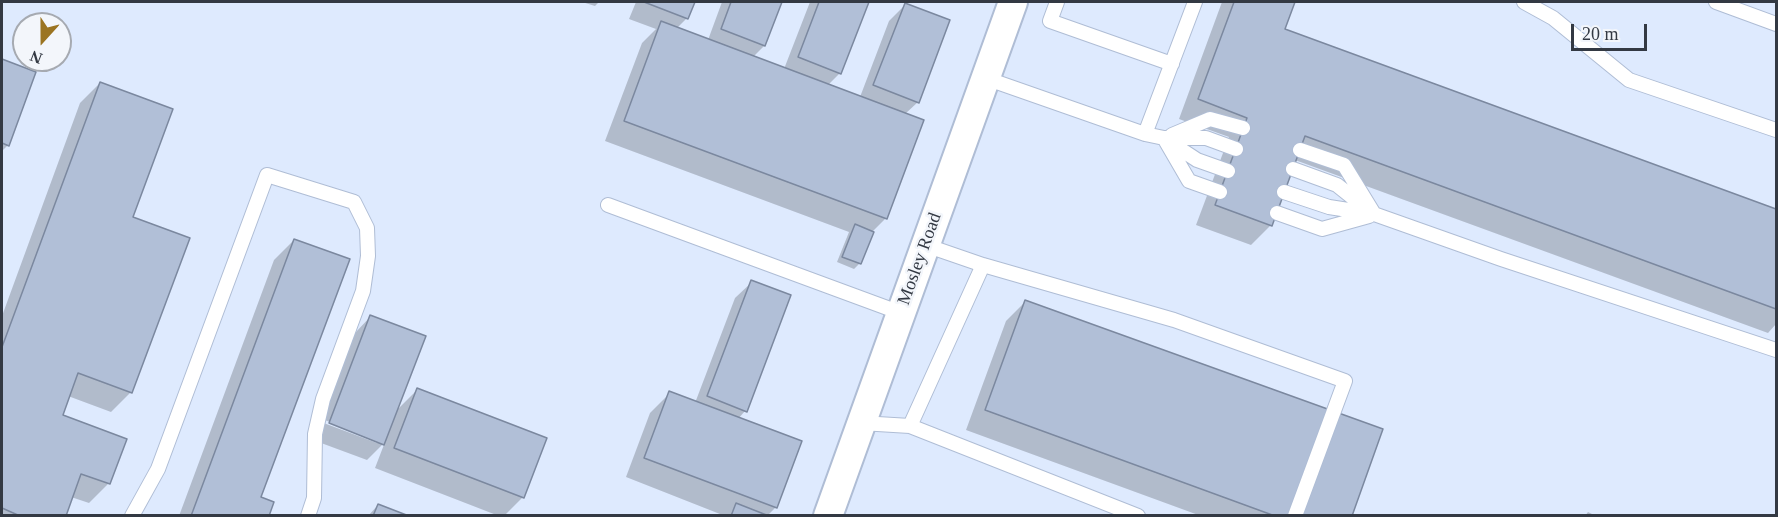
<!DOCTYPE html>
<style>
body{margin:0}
#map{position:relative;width:1778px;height:517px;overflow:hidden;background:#deeafe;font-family:"Times New Roman",serif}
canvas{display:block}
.frame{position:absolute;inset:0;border:3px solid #333943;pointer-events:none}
.north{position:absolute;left:12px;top:12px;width:60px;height:60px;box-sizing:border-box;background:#f3f6fb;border:2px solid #a6aab1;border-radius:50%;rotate:201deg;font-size:16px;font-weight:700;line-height:24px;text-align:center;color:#333943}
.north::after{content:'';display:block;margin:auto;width:21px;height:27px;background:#9b7421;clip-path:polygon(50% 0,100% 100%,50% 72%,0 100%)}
.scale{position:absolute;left:1571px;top:24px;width:76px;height:27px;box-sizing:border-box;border:3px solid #333943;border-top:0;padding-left:8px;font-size:18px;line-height:21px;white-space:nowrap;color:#333943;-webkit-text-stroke:4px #f3f6fb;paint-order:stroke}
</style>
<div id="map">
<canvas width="1778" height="517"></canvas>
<div class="frame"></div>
<div class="north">N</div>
<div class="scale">20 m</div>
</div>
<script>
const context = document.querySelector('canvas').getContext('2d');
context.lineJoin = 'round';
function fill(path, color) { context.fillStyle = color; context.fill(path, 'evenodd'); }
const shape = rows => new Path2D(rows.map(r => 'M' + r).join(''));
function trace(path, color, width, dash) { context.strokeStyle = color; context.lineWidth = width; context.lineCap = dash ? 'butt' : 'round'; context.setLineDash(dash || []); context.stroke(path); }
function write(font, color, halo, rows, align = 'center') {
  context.font = font + ' "Times New Roman",serif'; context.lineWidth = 5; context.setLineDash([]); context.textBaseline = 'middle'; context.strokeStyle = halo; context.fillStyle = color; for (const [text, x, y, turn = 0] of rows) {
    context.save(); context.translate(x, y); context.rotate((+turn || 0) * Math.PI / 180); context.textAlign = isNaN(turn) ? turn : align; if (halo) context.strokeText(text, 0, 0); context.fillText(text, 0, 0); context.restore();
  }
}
const shadow = shape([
 [582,2,599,2,595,6],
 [636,2,693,2,687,18,676,29,708,40,722,2,781,2,764,46,753,57,784,69,810,2,867,2,840,73,828,85,860,97,889,21,905,5,918,102,905,114,886,218,871,233,860,263,854,269,837,262,849,232,605,141,642,43,656,29,629,19],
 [1222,2,1294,2,1283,30,1776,211,1776,324,1768,333,1295,160,1271,225,1251,245,1196,225,1229,137,1179,119],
 [2,61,34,73,8,145,2,151],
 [100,83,131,218,131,392,111,412,68,396,61,416,109,483,89,503,71,497,64,516,2,516,2,316,80,103],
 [294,240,259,498,267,516,179,516,274,260],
 [752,282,745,411,738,419,776,507,767,516,725,516,626,477,650,413,670,393,695,403,735,298],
 [1025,302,1350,516,1201,516,966,430,1006,321],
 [371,316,395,412,417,390,523,497,504,516,499,516,375,468,385,442,367,460,313,440,355,333],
 [322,419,377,440,377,443,321,422],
 [378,505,405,516,368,516],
 [1588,512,1596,516,1585,516]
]);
const building = shape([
 [644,2,695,2,688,19,644,2],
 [731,2,782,2,765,46,721,29,731,2],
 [819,2,869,2,841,74,798,57,819,2],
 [1234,2,1295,2,1285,29,1776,209,1776,309,1305,136,1272,226,1215,205,1247,118,1198,99,1234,2],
 [905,3,950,20,919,103,873,85,905,3],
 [661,21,924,120,887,219,624,121,661,21],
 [2,59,36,72,9,146,2,143,2,59],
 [100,82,173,109,133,217,190,238,132,393,78,373,63,415,127,439,110,484,81,474,66,516,20,516,2,508,2,347,100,82],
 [855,224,874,232,861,264,842,257,855,224],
 [294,239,350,259,261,497,274,502,269,516,191,516,294,239],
 [751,280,791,295,747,412,707,396,751,280],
 [1025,300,1383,429,1352,516,1275,516,985,410,1025,300],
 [370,315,426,336,384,445,329,423,370,315],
 [417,388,547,438,524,498,394,448,417,388],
 [669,391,802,441,777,508,644,458,669,391],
 [736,503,769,516,731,516,736,503],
 [378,504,409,516,373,516,378,504]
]);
const lane = shape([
 [1057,2,1050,21,1172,64],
 [1524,2,1553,18,1629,80,1776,130],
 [1716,2,1776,24],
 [985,78,1145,134,1164,138,1206,138,1236,149],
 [1145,134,1195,2],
 [1172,135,1210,119,1243,128],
 [1164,138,1189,181,1220,192],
 [1168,141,1197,160,1228,171],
 [1300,150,1344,165,1374,214],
 [1293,169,1337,185,1367,209],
 [1284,192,1329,207,1374,214,1501,259,1776,350],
 [608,205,901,313],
 [1277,213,1322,229,1369,216],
 [925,245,983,265,1174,320,1345,381,1295,516],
 [861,423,910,426,1138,516],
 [910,426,983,265],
 [132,516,158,469,267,175,354,202,367,228,368,256,363,291,323,399,315,434,314,498,308,516]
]);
const street = shape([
 [828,516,1013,2]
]);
const streetNames = [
 ["Mosley Road",920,259,-70]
];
fill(shadow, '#0003');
fill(building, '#b1bfd7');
trace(building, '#7b889f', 1.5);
trace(lane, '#afbdd5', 16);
trace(street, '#afbdd5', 32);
trace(lane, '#fff', 14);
trace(street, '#fff', 28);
write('18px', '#333943', '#f3f6fb', streetNames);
</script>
